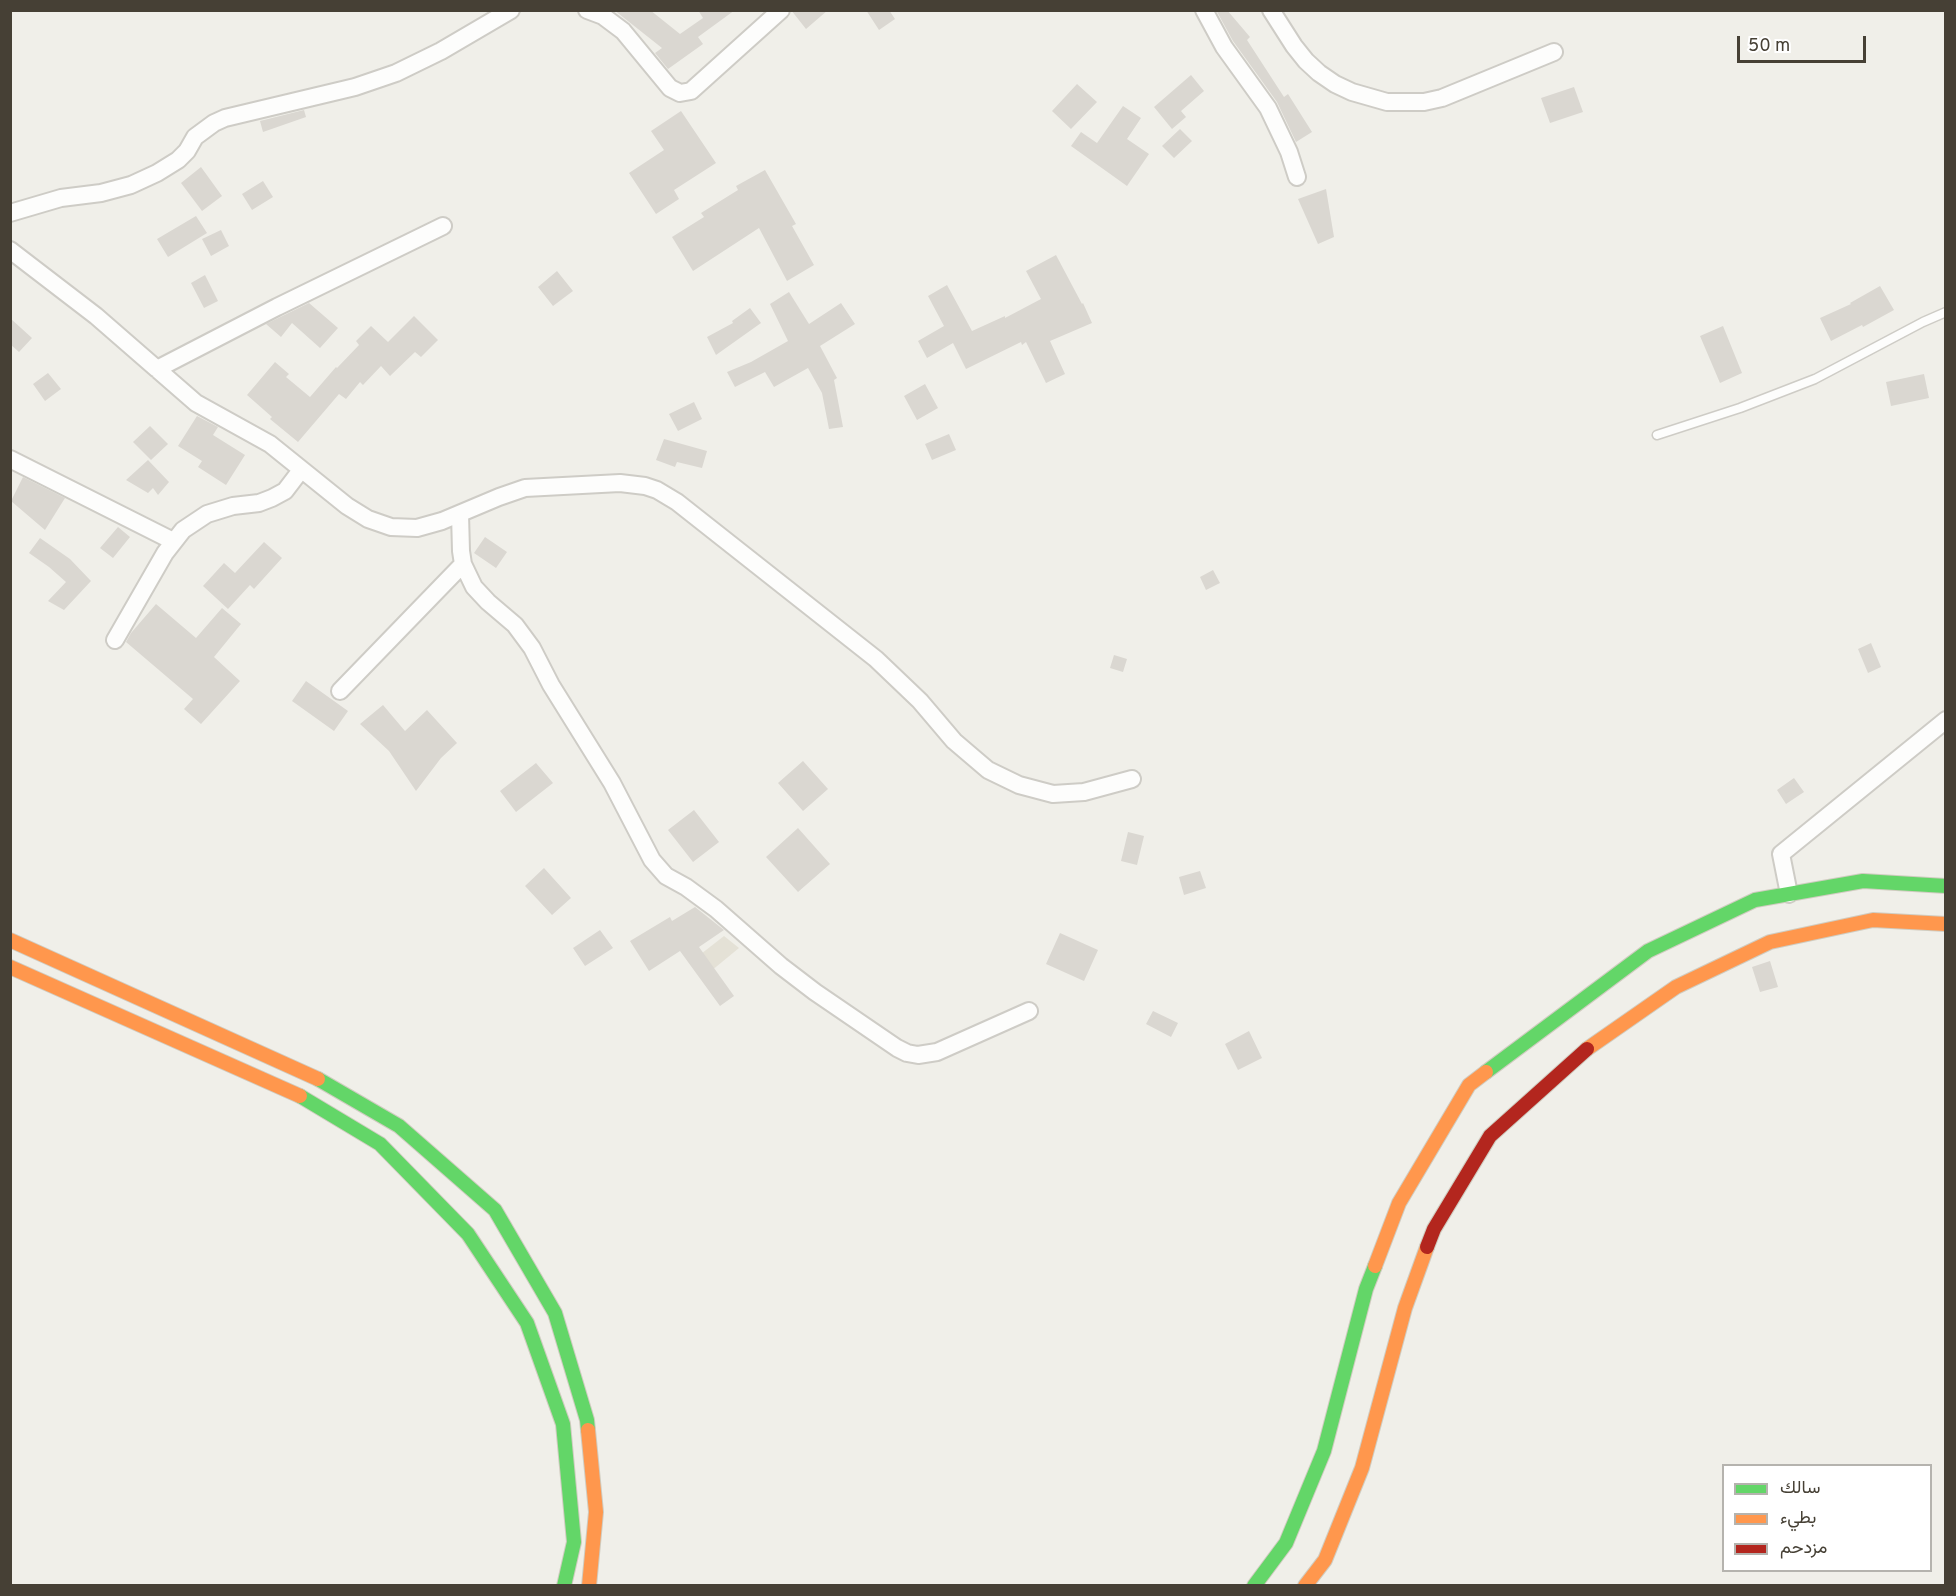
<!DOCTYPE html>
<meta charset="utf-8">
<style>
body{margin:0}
#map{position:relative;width:1956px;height:1596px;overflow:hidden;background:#f0efe9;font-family:Overpass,Vazirmatn,sans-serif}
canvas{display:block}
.frame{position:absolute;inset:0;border:12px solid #464035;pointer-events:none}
.legend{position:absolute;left:1722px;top:1464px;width:210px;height:108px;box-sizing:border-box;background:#fff;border:2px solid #b5b3ae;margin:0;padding:8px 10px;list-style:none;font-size:18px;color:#464035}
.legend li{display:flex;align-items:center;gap:12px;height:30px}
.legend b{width:30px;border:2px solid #b5b3ae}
.scale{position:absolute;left:1737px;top:36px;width:129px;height:27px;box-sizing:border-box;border:3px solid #464035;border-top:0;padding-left:8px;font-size:18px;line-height:21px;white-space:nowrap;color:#464035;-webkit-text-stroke:4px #fff;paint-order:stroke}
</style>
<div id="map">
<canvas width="1956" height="1596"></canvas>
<div class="frame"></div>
<ul class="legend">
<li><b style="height:8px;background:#63d668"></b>سالك</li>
<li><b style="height:8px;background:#ff974d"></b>بطيء</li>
<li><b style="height:8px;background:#b3261e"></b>مزدحم</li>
</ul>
<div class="scale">50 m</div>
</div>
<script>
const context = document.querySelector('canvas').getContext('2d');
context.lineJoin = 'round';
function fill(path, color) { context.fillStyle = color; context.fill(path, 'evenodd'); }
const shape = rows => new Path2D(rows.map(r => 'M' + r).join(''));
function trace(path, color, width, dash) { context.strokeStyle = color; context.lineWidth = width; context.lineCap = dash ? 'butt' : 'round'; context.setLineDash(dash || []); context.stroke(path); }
const residential = shape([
 [724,936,739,948,705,976,692,961]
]);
const building = shape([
 [614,10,650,10,680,34,703,18,698,10,735,10,698,37,703,44,668,69,655,53,662,48],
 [791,10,828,10,806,29],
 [866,10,889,10,895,19,879,30],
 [1216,10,1227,10,1250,37,1247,40,1284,97,1288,94,1312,132,1296,142,1277,102,1233,41],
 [1191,75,1204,91,1181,111,1186,117,1172,129,1154,107],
 [1077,84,1097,102,1071,129,1052,111],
 [1574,87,1583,112,1550,123,1541,98],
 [1123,106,1141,118,1127,139,1149,154,1127,186,1071,146,1081,132,1097,143],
 [304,110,306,117,263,132,260,121],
 [681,111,716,163,674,190,679,199,656,214,629,173,664,150,651,131],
 [1180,129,1192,141,1174,158,1162,146],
 [201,167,222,196,202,211,181,183],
 [765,170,796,224,792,226,814,265,787,281,759,228,693,271,672,237,704,217,701,213,738,190,736,186],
 [263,181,273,197,252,210,242,194],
 [1326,189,1334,237,1318,244,1298,199],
 [196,216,207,233,168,257,157,239],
 [221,230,229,246,211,256,202,239],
 [1056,255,1082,304,1083,303,1092,323,1050,341,1065,374,1046,383,1026,342,1022,345,1021,342,966,369,953,343,927,358,918,341,944,326,928,296,947,285,972,331,1005,316,1005,318,1041,299,1026,271],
 [557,271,573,291,553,306,538,287],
 [205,275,218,301,204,308,191,283],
 [1880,286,1894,310,1863,327,1862,325,1831,341,1820,318,1851,304,1850,303],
 [789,292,809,324,841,303,855,324,820,346,837,378,834,380,843,427,829,429,822,393,808,368,774,387,765,372,735,387,727,372,751,362,788,341,770,304],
 [309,303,338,328,320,348,292,323,281,337,266,324],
 [750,308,761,323,716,355,707,337,733,323,732,321],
 [414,316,438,340,421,357,415,352,390,376,381,366,363,385,360,382,346,399,339,394,298,442,270,419,272,417,247,395,275,362,289,374,286,377,310,397,336,367,337,368,359,345,356,341,371,326,388,342],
 [10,318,32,338,19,352,10,344],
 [1723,326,1742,373,1720,383,1700,336],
 [48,373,61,389,45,401,33,384],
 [1924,374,1929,398,1891,406,1886,382],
 [925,384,938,408,917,420,904,396],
 [694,402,702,419,678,431,669,414],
 [197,416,218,427,213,435,245,455,226,485,198,467,202,461,178,446],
 [150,426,168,444,151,460,133,442],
 [949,434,956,450,932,460,925,444],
 [664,439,707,451,702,468,677,462,675,467,656,460],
 [148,460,169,482,158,495,153,488,148,493,126,480],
 [23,477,65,498,45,530,11,501],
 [118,527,130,537,113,558,100,548],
 [485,537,507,552,496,568,474,553],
 [40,538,70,559,91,581,64,610,48,601,66,582,49,567,29,553],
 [264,542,282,558,254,589,250,585,228,609,203,586,224,563,235,573],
 [1213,570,1220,583,1206,590,1200,577],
 [156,604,196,638,222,608,241,624,214,657,240,681,201,724,184,709,193,699,126,642,131,633],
 [1871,643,1881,667,1868,673,1858,649],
 [1114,655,1127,659,1123,672,1110,668],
 [306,681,348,711,334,731,292,701],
 [383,705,405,731,427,710,457,743,441,758,416,791,389,751,360,724],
 [803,761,828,789,803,811,778,783],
 [536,763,553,783,516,812,500,791],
 [1794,778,1804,792,1786,804,1777,790],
 [694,810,719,842,693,862,668,830],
 [798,828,830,864,798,892,766,857],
 [1128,832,1144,836,1137,865,1121,861],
 [544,868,571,898,552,915,525,886],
 [1200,871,1206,888,1184,895,1179,877],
 [695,907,724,930,699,947,734,996,720,1006,680,951,649,971,630,941,670,917,672,921],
 [600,930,613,948,585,966,573,948],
 [1060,933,1098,950,1084,981,1046,964],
 [1770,961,1778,987,1760,992,1752,967],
 [1153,1011,1178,1023,1171,1037,1146,1024],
 [1249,1031,1262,1058,1238,1070,1225,1044]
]);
const lane = shape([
 [1657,435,1740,408,1815,379,1923,322,1946,312]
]);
const street = shape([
 [587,10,603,16,623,31,670,88,680,93,691,91,781,10],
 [1204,10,1224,47,1268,108,1289,152,1297,177],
 [1271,10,1294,46,1306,61,1319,73,1335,84,1352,92,1387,102,1424,102,1442,98,1554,52],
 [10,213,61,198,101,193,131,185,157,173,178,160,187,151,195,137,214,123,225,118,355,87,396,73,441,51,511,10],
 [10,250,96,316,196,403,270,444,347,506,368,519,391,527,417,528,442,521,499,497,525,488,620,483,645,486,657,490,677,502,876,659,920,701,954,741,988,770,1019,785,1053,794,1084,792,1132,779],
 [157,369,277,307,443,226],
 [10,459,173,541],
 [460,514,461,551,463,564,474,587,488,602,515,625,532,648,551,685,612,783,652,860,666,876,686,887,716,909,781,966,815,992,897,1048,907,1053,918,1055,937,1052,1029,1011],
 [115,640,165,553,183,530,207,514,233,506,259,503,272,498,285,491,301,470],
 [340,691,463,564],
 [1789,894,1781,854,1946,720]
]);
const fast = shape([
 [1486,1072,1648,951,1755,900,1863,881,1946,886],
 [318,1079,399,1126,495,1210,555,1313,587,1420,588,1430],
 [300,1096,380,1144,468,1234,527,1323,563,1424,574,1542,564,1586],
 [1254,1586,1286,1543,1324,1451,1366,1289,1375,1266]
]);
const slow = shape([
 [10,940,318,1079],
 [10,967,300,1096],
 [1587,1049,1676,987,1770,942,1873,920,1946,924],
 [1375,1266,1399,1203,1469,1085,1486,1072],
 [588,1430,596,1512,589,1586],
 [1305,1586,1325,1560,1362,1468,1405,1308,1427,1247]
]);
const jam = shape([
 [1427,1247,1434,1229,1490,1136,1587,1049]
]);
fill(residential, '#e4e1d6');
fill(building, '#dad7d1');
trace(lane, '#ceccc6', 11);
trace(street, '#ceccc6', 20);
trace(fast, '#d0ccc0', 16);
trace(slow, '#d0ccc0', 16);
trace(jam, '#d0ccc0', 16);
trace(lane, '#fdfdfc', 8);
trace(street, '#fdfdfc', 16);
trace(fast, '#63d668', 14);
trace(slow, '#ff974d', 14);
trace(jam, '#b3261e', 14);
</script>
